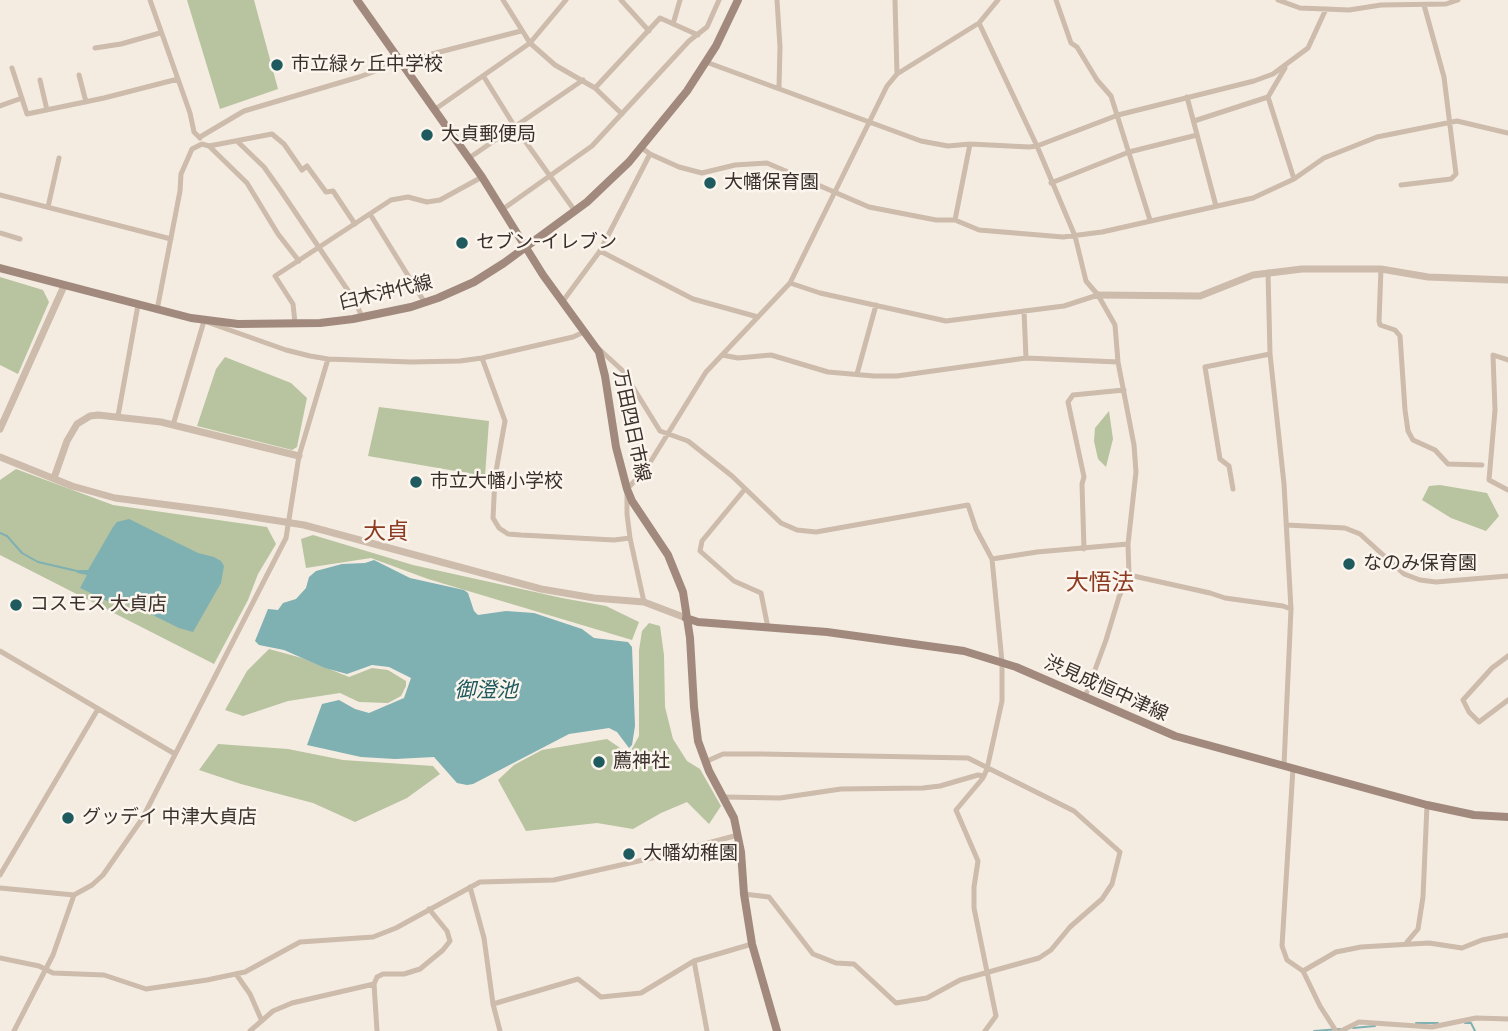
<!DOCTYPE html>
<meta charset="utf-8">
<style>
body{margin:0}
canvas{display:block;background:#f4ebe1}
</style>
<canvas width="1508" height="1031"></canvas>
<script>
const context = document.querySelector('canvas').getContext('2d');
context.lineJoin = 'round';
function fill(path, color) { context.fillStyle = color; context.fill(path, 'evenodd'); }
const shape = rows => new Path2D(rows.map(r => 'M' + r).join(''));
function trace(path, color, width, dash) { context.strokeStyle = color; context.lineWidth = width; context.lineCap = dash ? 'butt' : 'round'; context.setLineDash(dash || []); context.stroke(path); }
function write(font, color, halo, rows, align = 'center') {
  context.font = font + ' Manrope,"Noto Sans JP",sans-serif'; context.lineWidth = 5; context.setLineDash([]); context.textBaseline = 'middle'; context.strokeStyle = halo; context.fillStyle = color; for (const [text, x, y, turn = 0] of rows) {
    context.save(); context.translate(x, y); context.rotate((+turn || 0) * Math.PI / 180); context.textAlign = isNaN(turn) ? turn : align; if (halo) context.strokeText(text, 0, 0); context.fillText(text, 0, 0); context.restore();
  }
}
const green = shape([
 [187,0,254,0,278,89,220,109],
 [0,277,43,290,49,302,18,374,0,365],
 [225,357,291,383,307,398,297,447,292,450,197,426,216,369],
 [379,407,489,421,485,476,368,456],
 [1109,411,1113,439,1106,467,1098,459,1094,441,1095,428],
 [16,469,113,505,267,527,276,544,258,574,248,600,214,664,0,555,0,480],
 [1440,485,1487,493,1499,516,1486,531,1451,518,1422,500,1429,486],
 [313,535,413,565,562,598,606,606,639,622,632,640,428,579,371,558,306,568,301,539],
 [649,623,660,626,664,655,665,707,673,739,687,761,700,769,721,806,709,824,687,802,661,813,633,829,597,823,526,831,498,780,514,765,542,750,607,739,629,754,639,736,639,650,642,631],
 [269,649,302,658,349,677,372,668,388,670,406,681,406,686,401,696,388,703,359,702,340,693,288,701,243,716,225,710,247,671],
 [218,744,288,749,343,760,433,766,440,774,407,798,355,822,313,803,241,784,199,770]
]);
const water = shape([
 [129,519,198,553,214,557,221,561,224,566,221,583,193,632,179,628,132,605,122,602,109,602,80,588,87,575,77,573,78,570,88,570,113,527,117,522],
 [374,560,410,578,464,590,468,593,474,611,478,615,506,611,534,613,582,629,594,638,628,642,632,647,635,726,632,745,629,748,617,732,609,728,569,734,473,784,467,785,457,783,434,757,395,759,361,757,307,745,322,704,339,700,355,709,369,713,404,698,411,678,389,667,372,665,347,674,325,668,284,650,259,645,255,641,268,609,278,610,283,603,296,599,306,588,309,577,316,571,342,564,365,563]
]);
const stream = shape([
 [0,533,7,536,22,553,38,562,77,571],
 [1416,1023,1438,1023],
 [1465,1023,1471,1023,1475,1031],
 [1353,1028,1375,1026],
 [1314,1031,1340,1029]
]);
const minor = shape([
 [150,0,190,113,194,132,200,138],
 [503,0,530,43,555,65,595,88,622,114],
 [621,0,649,31],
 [777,0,780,47,779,87],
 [895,0,897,74],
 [1056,0,1071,43,1077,47,1097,80,1111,96,1150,220],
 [1278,0,1300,8,1349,10,1381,5,1446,4,1458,0],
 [979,23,1037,146,1075,236,1086,281,1098,295,1115,325,1118,362,1134,445,1136,472,1128,544,1129,575,1119,597,1106,640,1085,697],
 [673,24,680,0],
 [95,48,121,44,160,33],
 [706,62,921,141,948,146,970,144,1029,147,1037,146,1118,115,1254,81,1273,74,1308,48,1326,9],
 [12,68,27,114,104,98,178,79],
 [79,75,86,102],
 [484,77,515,127,575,211],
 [40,80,47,110],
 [595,88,660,18,698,35],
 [1187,97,1216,206],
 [1268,97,1294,179],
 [0,106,22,98],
 [434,110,530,43,566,0],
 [1194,121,1268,97,1285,68],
 [200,137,244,111,359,77,401,62,521,31],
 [238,142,264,167,281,191,355,301,362,317],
 [209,146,247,183,278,234,299,261],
 [642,148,650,154,679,167,702,173,735,165,767,163,869,207,936,220,955,220,979,230,1063,237,1102,232,1253,198,1294,179,1324,158,1377,137,1457,121,1508,133],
 [469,158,583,80],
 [1051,183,1129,152,1197,135],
 [1401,185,1451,179,1456,174,1444,77,1424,5],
 [0,195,171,239],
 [48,207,59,158],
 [503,209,592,146,689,41,707,27,719,0],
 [370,214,425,303],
 [955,220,970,144],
 [0,233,20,239],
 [600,251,693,299,758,317],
 [1381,269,1379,321,1380,325,1395,330,1400,336,1405,410,1408,431,1413,440,1435,450,1448,464,1482,465],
 [1268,272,1270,354,1284,484,1291,609,1284,765],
 [790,283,820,293,946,321,1064,306,1098,295],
 [563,301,600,251,650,154],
 [157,310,180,191,181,174,192,149,202,144,209,146,272,134,284,144,302,170,307,166,326,192,333,191,355,224],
 [1024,311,1026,358],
 [295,323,293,304,275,276,391,200,408,197,427,202,440,200,482,177],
 [599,349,623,371,660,431,688,441,732,476,781,523,797,530,816,532,968,505,976,529,992,559,1002,662,1002,701,987,769,983,778,956,810,978,861,974,887,974,908,996,1016,985,1031],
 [722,355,738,358,771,355,828,372,874,376,897,376,1026,358,1118,362],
 [482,358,505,421,495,477,493,518,499,528,508,534,521,535,614,540,630,538],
 [1508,360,1493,355,1495,410,1489,480,1508,490],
 [857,374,876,305],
 [118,416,138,305],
 [173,425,204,321,286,350,310,356,328,359,411,362,460,361,482,358,573,337,584,332],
 [745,489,702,541,700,551,734,581,761,593,768,628],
 [1233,489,1229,466,1220,459,1205,367,1270,354],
 [1286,525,1345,528,1360,534,1404,574,1420,580,1436,582,1508,576],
 [1084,549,1082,484,1084,477,1068,402,1073,395,1124,390],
 [992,559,1037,552,1128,544],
 [1129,575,1210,593,1225,598,1283,606,1291,609],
 [644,602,630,538,627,514,627,489,646,469,706,372,790,283,887,86,897,74,979,23,998,0],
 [0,651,175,754],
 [1508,656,1492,668,1463,700,1469,712,1479,722,1508,700],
 [705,762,723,754,762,754,968,758,1074,811,1120,852,1112,884,1102,899,1070,927,1051,950,1039,958,960,980,927,998,896,1003,854,964,836,963,813,954,769,897,744,894],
 [1293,768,1282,946,1287,960,1303,971,1320,1006,1336,1031],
 [724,797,780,798,841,789,923,788,940,786,978,775,984,776],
 [0,875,98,709],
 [470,887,484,938,493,1004,500,1031],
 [0,888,74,895],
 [1407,942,1418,929,1423,897,1427,805],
 [0,958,39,966,53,973,104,975,146,989,207,980,245,972,300,942,373,937,396,928,480,882,554,880,652,858,738,835],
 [694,961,707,1031],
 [1303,971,1336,952,1361,947,1429,943,1462,948,1482,940,1508,935],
 [236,974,250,994,261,1019],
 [493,1004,578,979,601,997,641,993,694,961,752,944],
 [14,1031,53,955,74,895,92,885,103,875,142,819,286,538,299,456,328,359],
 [250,1031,273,1011,292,1003,374,984],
 [377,1031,374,984,377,977,383,974,404,974,420,969,443,950,450,941,447,931,429,909],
 [1341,1031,1359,1022,1432,1027,1476,1018,1508,1019]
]);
const tertiary = shape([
 [1098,295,1200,296,1253,275,1302,269,1381,269,1428,277,1508,280],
 [0,429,64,286],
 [0,457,72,486,115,498,222,512,304,525,541,589,594,598,644,602,686,618],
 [54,478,67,441,77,424,90,416,98,415,161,422,299,456]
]);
const secondary = shape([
 [357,0,482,177,543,275,599,352,605,376,616,447,627,489,632,501,668,555,683,592,690,638,694,707,698,741,709,771,734,818,741,852,744,894,752,944,777,1031],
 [0,268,191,318,238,324,320,323,353,319,411,307,438,298,474,282,504,263,587,202,629,162,687,91,716,46,738,0],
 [686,618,698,622,827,632,964,651,1016,667,1175,736,1427,805,1474,815,1508,817]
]);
const markers = [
 [277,65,7,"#1f5a5e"],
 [427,135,7,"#1f5a5e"],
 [710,183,7,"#1f5a5e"],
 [462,243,7,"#1f5a5e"],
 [416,482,7,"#1f5a5e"],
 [1349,564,7,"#1f5a5e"],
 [16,605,7,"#1f5a5e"],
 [599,762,7,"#1f5a5e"],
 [68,818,7,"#1f5a5e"],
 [629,854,7,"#1f5a5e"]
];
const poiNames = [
 ["市立緑ヶ丘中学校",291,65],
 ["大貞郵便局",441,135],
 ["大幡保育園",724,183],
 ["セブン-イレブン",476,243],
 ["市立大幡小学校",430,482],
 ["なのみ保育園",1363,564],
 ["コスモス 大貞店",30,605],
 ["薦神社",613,762],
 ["グッデイ 中津大貞店",82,818],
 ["大幡幼稚園",643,854]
];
const streetNames = [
 ["臼木沖代線",386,293,-13],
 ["万田四日市線",631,426,78],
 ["渋見成恒中津線",1106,689,24]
];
const waterNames = [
 ["御澄池",486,691]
];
const quarterNames = [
 ["大貞",386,533],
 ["大悟法",1100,584]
];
fill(green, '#b8c4a0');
fill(water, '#7fb0b2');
trace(stream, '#7fb0b2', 2);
trace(minor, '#cdbbac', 5);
trace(tertiary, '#cdbbac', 7);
trace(secondary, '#a18a7d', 8);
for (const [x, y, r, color] of markers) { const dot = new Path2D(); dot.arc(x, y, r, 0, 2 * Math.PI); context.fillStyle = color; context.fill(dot); trace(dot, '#fbf5ee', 2.5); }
write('19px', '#3b302b', '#fbf5ee', poiNames, 'left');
write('19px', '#3b302b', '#fbf5ee', streetNames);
write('italic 21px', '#1f5a5e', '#fbf5ee', waterNames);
write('23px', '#8c3b22', '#fbf5ee', quarterNames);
</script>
